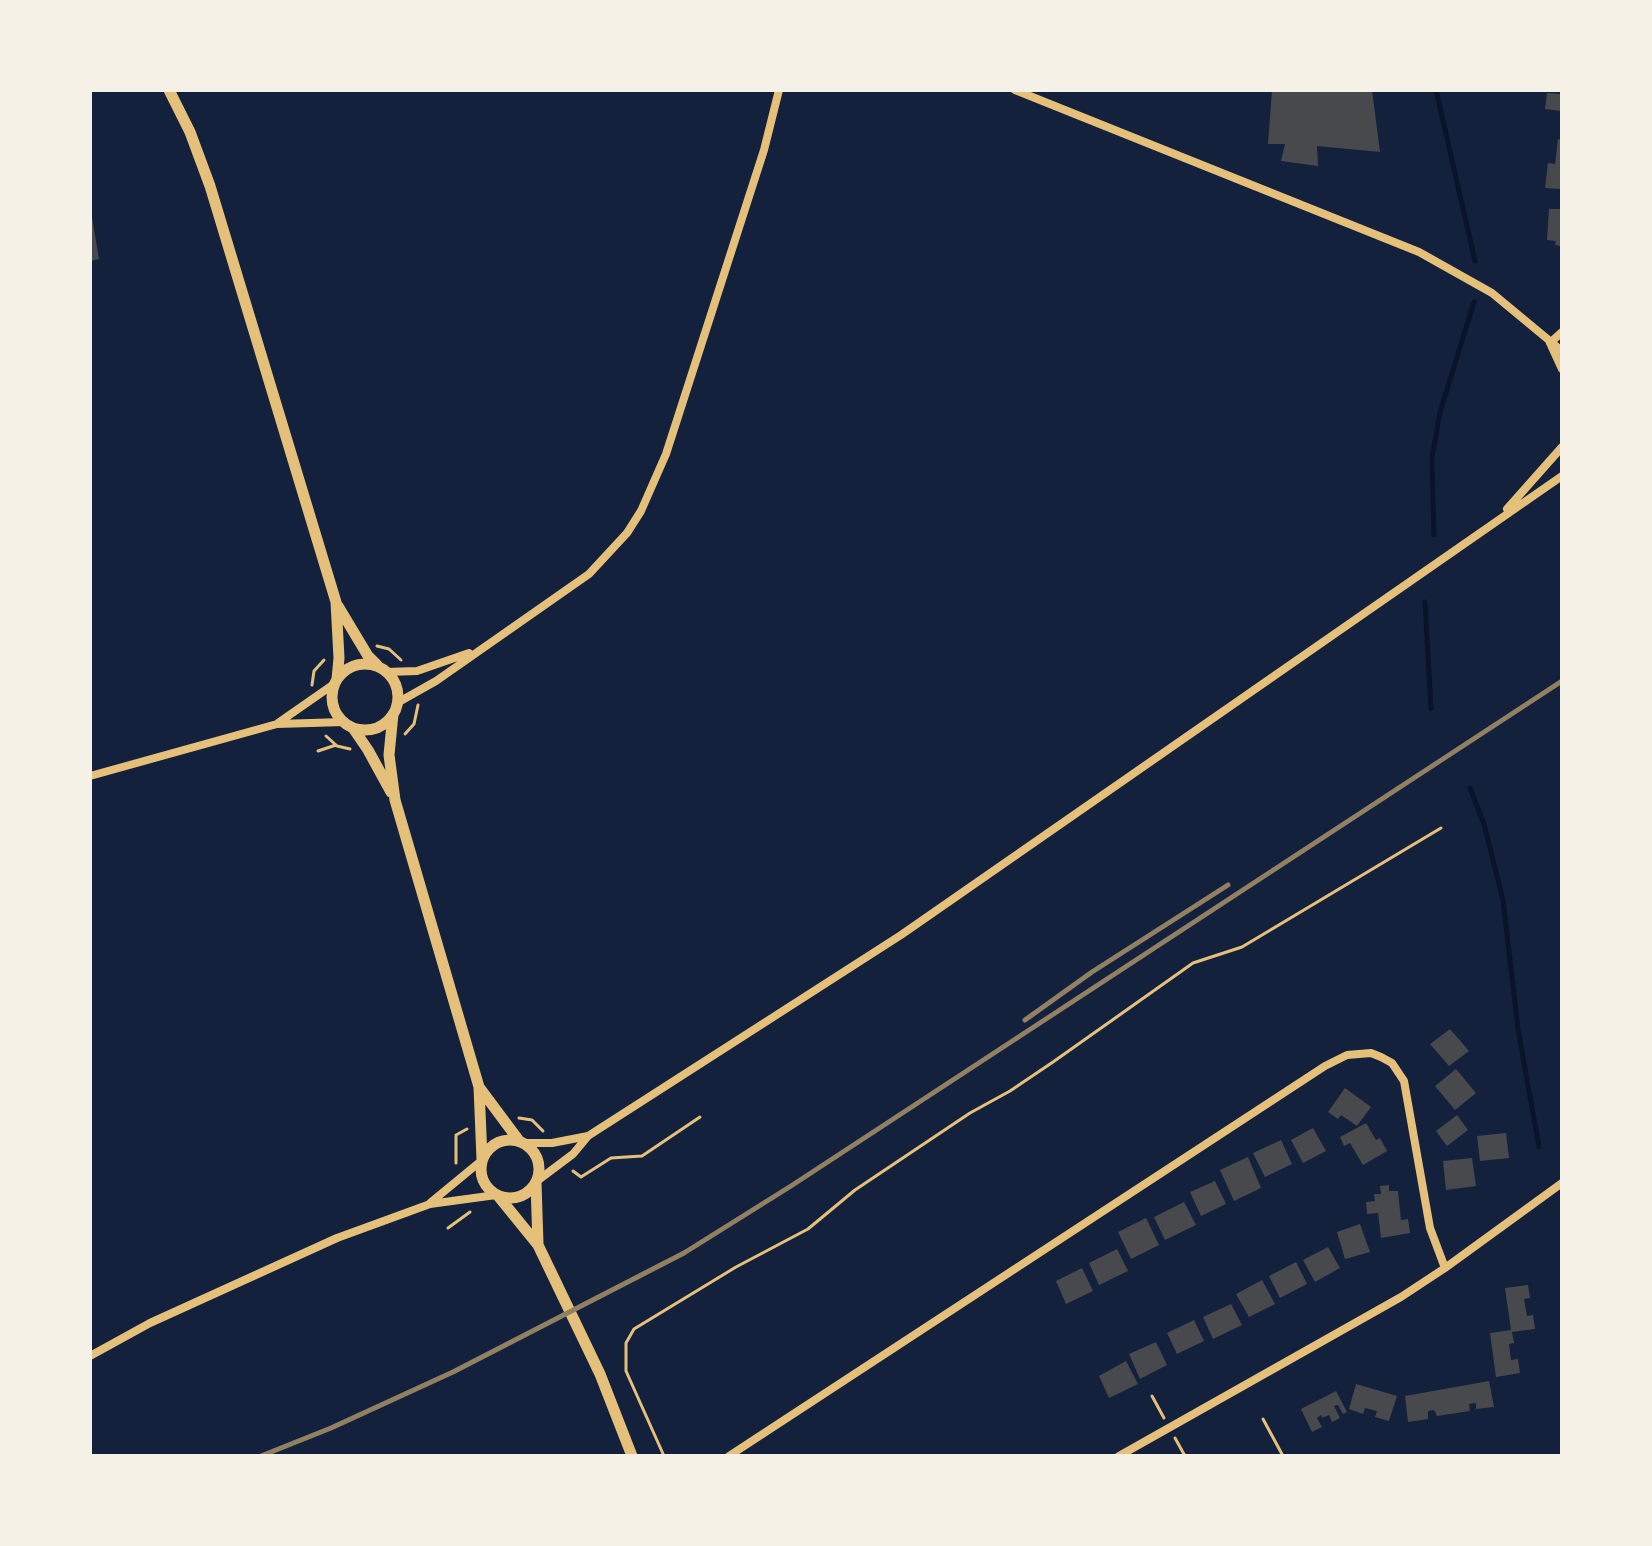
<!DOCTYPE html>
<style>
body{margin:0}
#map{position:relative;width:1652px;height:1546px;overflow:hidden;background:#14213d;font-family:Karla,sans-serif}
canvas{display:block}
.frame{position:absolute;inset:0;border:92px solid #f6f1e7;pointer-events:none}
</style>
<div id="map">
<canvas width="1652" height="1546"></canvas>
<div class="frame"></div>
</div>
<script>
const context = document.querySelector('canvas').getContext('2d');
context.lineJoin = 'round';
const shape = rows => new Path2D(rows.map(r => 'M' + r).join(''));
function trace(path, color, width, dash) { context.strokeStyle = color; context.lineWidth = width; context.lineCap = dash ? 'butt' : 'round'; context.setLineDash(dash || []); context.stroke(path); }
function fill(path, color) { context.fillStyle = color; context.fill(path, 'evenodd'); }
const stream = shape([
 [1436,90,1475,261],
 [1434,535,1432,458,1440,412,1474,302],
 [1425,602,1431,709],
 [1470,788,1484,824,1503,900,1518,1029,1539,1147]
]);
const building = shape([
 [1272,90,1372,90,1380,152,1317,146,1318,166,1281,161,1285,144,1268,144],
 [1547,93,1562,94,1562,111,1545,109],
 [1558,139,1562,140,1562,189,1545,188,1548,163,1555,164],
 [1549,209,1562,209,1561,246,1555,245,1556,241,1547,240],
 [92,217,99,259,90,261,90,218],
 [1450,1029,1469,1051,1449,1066,1430,1044],
 [1456,1069,1476,1093,1455,1110,1435,1086],
 [1345,1088,1371,1107,1357,1126,1341,1115,1338,1119,1328,1112],
 [1457,1115,1468,1130,1447,1146,1436,1131],
 [1366,1123,1376,1140,1380,1138,1387,1151,1363,1165,1350,1143,1344,1146,1340,1137],
 [1313,1128,1326,1151,1303,1163,1291,1140],
 [1506,1133,1509,1158,1480,1161,1477,1136],
 [1281,1140,1292,1164,1265,1177,1253,1153],
 [1248,1157,1261,1188,1234,1201,1220,1170],
 [1472,1158,1476,1186,1446,1190,1443,1161],
 [1215,1181,1226,1204,1201,1216,1190,1192],
 [1389,1185,1389,1191,1398,1191,1401,1220,1408,1219,1410,1233,1381,1238,1378,1213,1367,1214,1366,1202,1375,1201,1374,1194,1381,1194,1380,1186],
 [1184,1202,1196,1225,1165,1240,1154,1217],
 [1146,1218,1159,1245,1131,1259,1118,1232],
 [1360,1224,1370,1252,1345,1259,1337,1232],
 [1328,1247,1340,1268,1315,1282,1303,1260],
 [1117,1249,1128,1271,1099,1285,1089,1263],
 [1296,1262,1307,1284,1280,1298,1269,1276],
 [1082,1268,1093,1291,1066,1304,1056,1281],
 [1262,1280,1275,1304,1249,1317,1236,1294],
 [1528,1285,1530,1298,1524,1299,1527,1316,1533,1315,1535,1329,1512,1332,1514,1343,1509,1344,1511,1360,1518,1359,1520,1373,1496,1377,1490,1333,1511,1330,1505,1288],
 [1231,1304,1242,1325,1213,1339,1203,1317],
 [1194,1320,1204,1341,1177,1354,1167,1333],
 [1156,1342,1167,1365,1140,1379,1129,1354],
 [1126,1361,1138,1384,1109,1398,1099,1376],
 [1489,1381,1494,1407,1476,1409,1476,1403,1469,1404,1470,1411,1437,1416,1434,1410,1428,1411,1428,1419,1408,1422,1405,1396],
 [1356,1384,1397,1396,1389,1421,1375,1417,1377,1411,1365,1408,1363,1414,1349,1409],
 [1336,1391,1347,1412,1343,1414,1338,1405,1334,1406,1340,1418,1332,1422,1329,1415,1322,1418,1321,1415,1317,1418,1322,1427,1312,1432,1301,1409]
]);
const path = shape([
 [377,646,389,649,401,660],
 [312,685,314,671,324,660],
 [405,734,414,724,418,705],
 [326,736,337,746,350,749],
 [318,751,336,745],
 [519,1118,532,1120,543,1131],
 [456,1163,456,1135,467,1129],
 [573,1171,581,1177,611,1158,642,1156,700,1117],
 [448,1228,470,1212],
 [1152,1396,1164,1418],
 [1263,1419,1283,1456],
 [1175,1438,1185,1456],
 [664,1456,626,1371,626,1343,634,1329,736,1267,808,1229,855,1190,970,1113,1010,1091,1053,1062,1193,963,1242,947,1441,828],
 [1226,1456,1264,1456]
]);
const minor = shape([
 [1015,90,1419,252,1492,293,1562,351],
 [1550,343,1562,332],
 [1551,345,1562,369],
 [1507,509,1562,447],
 [386,672,417,671,469,653],
 [397,703,436,681,589,574,627,533,641,511,666,454,764,150,779,90],
 [278,723,334,684],
 [90,776,277,724,344,722],
 [524,1143,552,1143,588,1136],
 [537,1181,573,1154,588,1136,901,935,1562,476],
 [430,1203,481,1161],
 [90,1356,150,1323,337,1238,430,1204,496,1195],
 [729,1456,1325,1066,1347,1055,1371,1053,1381,1057,1392,1063,1404,1081,1430,1228,1445,1268],
 [1119,1456,1401,1297,1445,1268,1562,1183]
]);
const tertiary = shape([
 [169,90,190,132,210,186,336,602,339,658,337,679],
 [338,606,368,656,377,665],
 '332 697a33 33 0 1 1 66 0a33 33 0 1 1-66 0Z',
 [393,714,389,755,395,800,479,1087,482,1159],
 [353,728,368,750,391,792],
 [479,1087,520,1142],
 '481 1169a29 29 0 1 1 58 0a29 29 0 1 1-58 0Z',
 [536,1183,538,1244],
 [499,1197,538,1245,600,1374,632,1456]
]);
const rail = shape([
 [1025,1020,1092,972,1228,885],
 [261,1456,331,1428,453,1372,684,1253,791,1186,1562,681]
]);
trace(stream, '#0b132b', 5);
fill(building, '#48494c');
trace(path, '#e5c07b', 3);
trace(minor, '#e5c07b', 8);
trace(tertiary, '#e5c07b', 11);
trace(rail, '#918062', 5);
</script>
